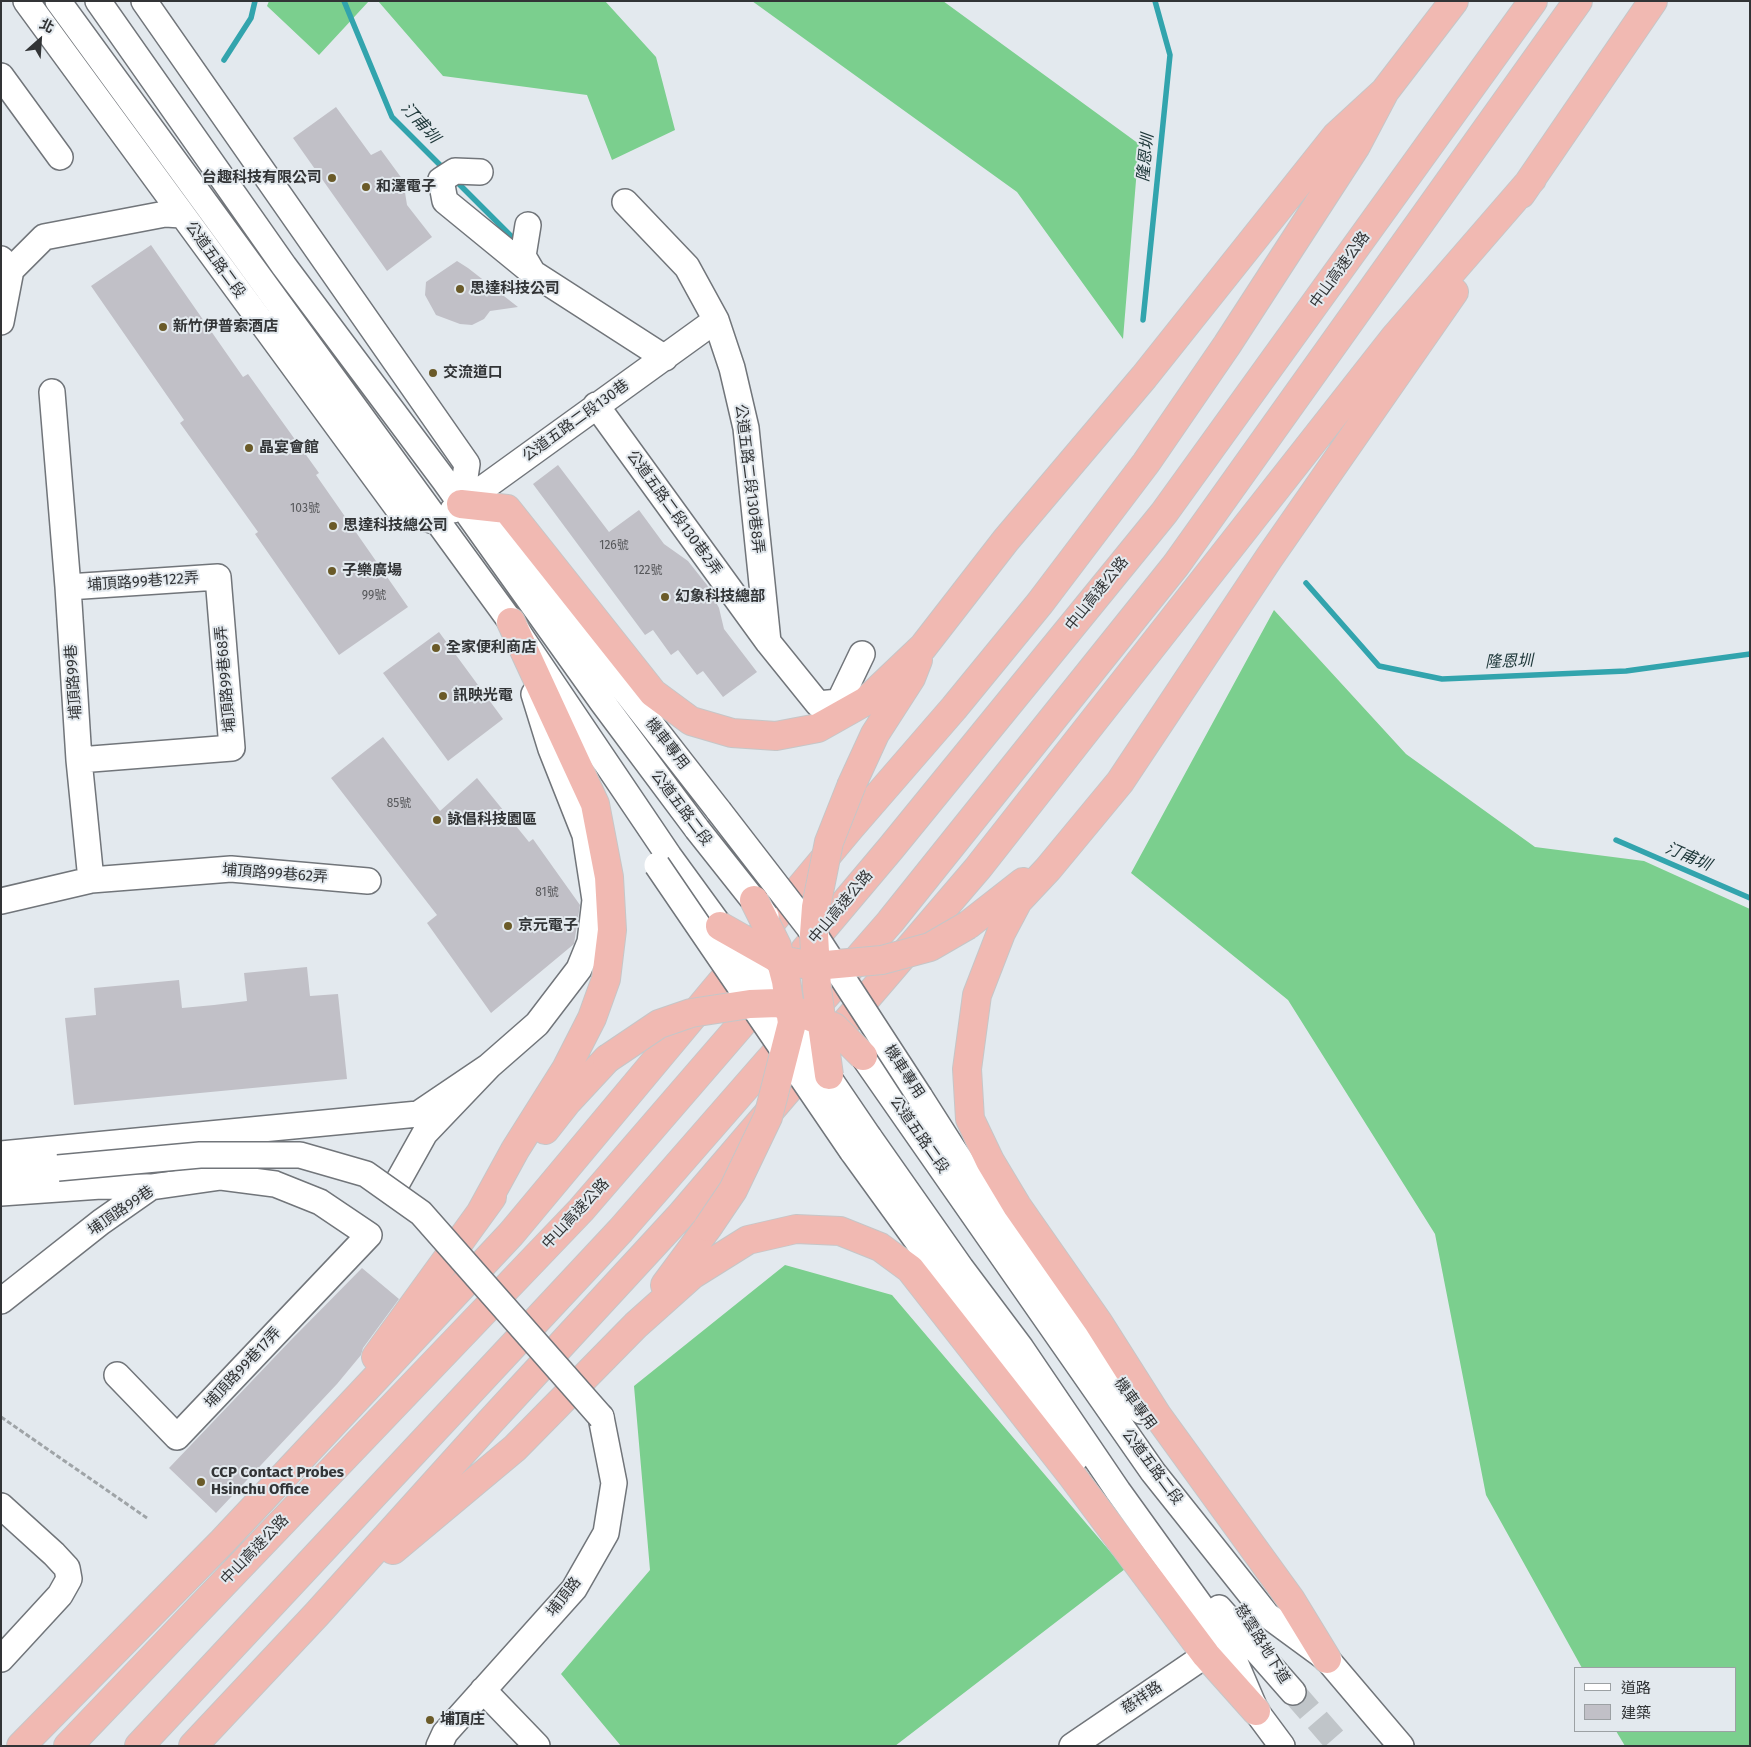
<!DOCTYPE html>
<meta charset="utf-8">
<style>
body{margin:0}
#map{position:relative;width:1751px;height:1747px;overflow:hidden;background:#e3e9ee;font-family:"Fira Sans","Noto Sans TC",sans-serif}
canvas{display:block}
.frame{position:absolute;inset:0;border:2px solid #323436;pointer-events:none}
.legend{position:absolute;left:1574px;top:1667px;width:162px;height:65px;box-sizing:border-box;background:#e3e9ee;border:1px solid #9ca1a4;margin:0;padding:6px 9px;list-style:none;font-size:15px;color:#323436}
.legend li{display:flex;align-items:center;gap:10px;height:25px}
.legend b{width:25px;border:1px solid #9ca1a4}
.north{position:absolute;left:15px;top:15px;width:50px;height:50px;-webkit-text-stroke:4px #e3e9ee;paint-order:stroke;rotate:26deg;font-size:14px;font-weight:700;line-height:20px;text-align:center;color:#323436}
.north::after{content:'';display:block;margin:auto;width:18px;height:22px;background:#323436;clip-path:polygon(50% 0,100% 100%,50% 72%,0 100%)}
</style>
<div id="map">
<canvas width="1751" height="1747"></canvas>
<div class="frame"></div>
<ul class="legend">
<li><b style="height:6px;background:#fff"></b>道路</li>
<li><b style="height:14px;background:#c1c0c7"></b>建築</li>
</ul>
<div class="north">北</div>
</div>
<script>
const context = document.querySelector('canvas').getContext('2d');
context.lineJoin = 'round';
function fill(path, color) { context.fillStyle = color; context.fill(path, 'evenodd'); }
const shape = rows => new Path2D(rows.map(r => 'M' + r).join(''));
function trace(path, color, width, dash) { context.strokeStyle = color; context.lineWidth = width; context.lineCap = dash ? 'butt' : 'round'; context.setLineDash(dash || []); context.stroke(path); }
function write(font, color, halo, rows, align = 'center') {
  context.font = font + ' "Fira Sans","Noto Sans TC",sans-serif'; context.lineWidth = 4; context.setLineDash([]); context.textBaseline = 'middle'; context.strokeStyle = halo; context.fillStyle = color; for (const [text, x, y, turn = 0] of rows) {
    context.save(); context.translate(x, y); context.rotate((+turn || 0) * Math.PI / 180); context.textAlign = isNaN(turn) ? turn : align; if (halo) context.strokeText(text, 0, 0); context.fillText(text, 0, 0); context.restore();
  }
}
const forest = shape([
 [269,1,369,1,319,55,267,6],
 [378,1,605,1,656,57,675,130,612,160,587,95,443,76],
 [752,1,943,1,1139,144,1123,339,1017,192],
 [1274,610,1406,754,1535,847,1644,861,1750,909,1750,1746,1625,1746,1616,1731,1735,1731,1735,1668,1582,1668,1486,1495,1435,1234,1288,1000,1131,873],
 [785,1265,892,1295,1125,1569,895,1746,621,1746,561,1674,650,1570,634,1386]
]);
const stream = shape([
 [344,1,392,117,445,170],
 [224,60,251,18,255,1],
 [453,178,514,239],
 [1143,320,1170,55,1155,1],
 [1306,583,1379,666,1442,679,1626,671,1750,654],
 [1616,840,1750,898]
]);
const building = shape([
 [336,107,371,155,381,150,403,180,407,205,432,237,387,271,293,138],
 [151,245,243,377,248,374,319,473,316,475,408,607,339,655,255,534,258,532,180,423,184,420,91,286],
 [457,261,468,268,518,307,490,311,484,319,472,325,460,324,436,315,425,295,426,282],
 [558,465,609,532,639,510,664,544,688,561,707,585,719,608,724,629,757,672,723,697,703,671,697,675,678,650,671,655,653,630,645,635,533,484],
 [439,632,503,719,448,761,383,673],
 [383,737,440,811,477,778,529,842,533,839,580,905,574,944,491,1013,427,923,437,915,331,778],
 [307,967,310,996,338,994,347,1079,74,1105,65,1018,96,1015,94,988,179,980,182,1008,214,1005,247,1001,244,973],
 [362,1268,399,1299,363,1348,361,1355,337,1384,216,1513,169,1468,290,1341]
]);
const minorTunnel = shape([
 [1293,1692,1340,1746]
]);
const path = shape([
 [1,1417,147,1518]
]);
const minor = shape([
 [26,1,399,510,437,522],
 [58,1,511,622,669,856,720,926],
 [98,1,284,266,444,480,603,703,697,829],
 [144,1,467,464,461,504],
 [1,76,60,157],
 [480,172,455,171,441,180,445,201,533,273],
 [625,202,687,267,716,320,732,368,746,428,768,642],
 [528,225,523,256,533,273,665,358],
 [1,259,11,270,1,322],
 [11,270,44,237,165,214,182,215],
 [596,405,768,642,818,704,839,702,862,654],
 [453,510,716,320],
 [495,524,719,811],
 [68,587,218,577,232,748,79,760],
 [91,880,231,869,368,881],
 [1,901,91,880,79,760,68,587,52,392],
 [863,1056,1153,1472,1267,1615,1327,1659,1401,1746],
 [489,1066,537,1024,579,969,590,942,595,900,585,835,551,749,534,694],
 [920,1097,971,1177,1141,1411],
 [869,1137,961,1268,1021,1348,1118,1491,1226,1641,1256,1711,1282,1746],
 [852,1151,1075,1459],
 [1,1154,418,1114,489,1066,425,1133,392,1192],
 [1,1174,58,1168],
 [1,1193,101,1186,151,1187],
 [1,1301,101,1222,151,1187,221,1177,275,1184,320,1202,369,1235,177,1437,117,1375],
 [1,1506,54,1554,67,1568,69,1579,60,1595,1,1659],
 [1219,1608,1293,1692],
 [483,1690,537,1746],
 [439,1746,445,1733,574,1589,606,1533,614,1483,601,1417],
 [1072,1746,1213,1650]
]);
const highway = shape([
 [1521,194,1653,1],
 [461,504,507,509,653,693,691,721,732,733,776,736,818,728,866,701,923,647,1006,540,1144,377,1336,136,1385,91,1454,1],
 [852,784,875,734,911,678,918,660],
 [968,925,1023,882],
 [805,950,891,848,1164,513,1533,1],
 [545,1130,567,1102,607,1059],
 [481,1212,515,1150,566,1069,592,1018,606,979,612,930,609,877,595,804,511,622],
 [665,1285,708,1227],
 [376,1357,492,1197],
 [393,1550,515,1448,636,1325,692,1275,748,1240,796,1229,840,1231,880,1247,910,1269,1073,1477,1206,1655,1256,1711],
 [1327,1659,1291,1600,1157,1415,1098,1322,1017,1206,990,1161,970,1119,967,1069,977,995,1001,933,1018,901,1048,869,1120,782,1269,558,1454,292],
 [21,1746,222,1542,511,1234,850,828,954,708,1040,603,1146,463,1227,345,1356,146,1385,91],
 [68,1746,581,1210,771,990],
 [139,1746,621,1230,890,922,1176,565,1578,1],
 [193,1746,317,1614,490,1422,680,1216,978,868,1395,337,1532,179]
]);
const minorBridge = shape([
 [719,811,814,934,920,1097],
 [697,829,766,916],
 [657,865,852,1151],
 [721,928,778,1003,869,1137],
 [58,1168,200,1155,300,1155,366,1174,421,1213,601,1417]
]);
const highwayBridge = shape([
 [720,926,780,960,815,966,882,960,930,947,968,925],
 [607,1059,659,1024,691,1013,750,1004,778,1003,834,1027,863,1056],
 [829,1075,817,989,814,934,816,907,829,842,852,784],
 [708,1227,733,1190,768,1117,792,1023,786,981,777,946,754,900]
]);
const markers = [
 [332,178,5,"#6a5a28"],
 [366,187,5,"#6a5a28"],
 [460,289,5,"#6a5a28"],
 [163,327,5,"#6a5a28"],
 [433,373,5,"#6a5a28"],
 [249,448,5,"#6a5a28"],
 [333,526,5,"#6a5a28"],
 [332,571,5,"#6a5a28"],
 [665,597,5,"#6a5a28"],
 [436,648,5,"#6a5a28"],
 [443,696,5,"#6a5a28"],
 [437,820,5,"#6a5a28"],
 [508,926,5,"#6a5a28"],
 [201,1482,5,"#6a5a28"],
 [430,1720,5,"#6a5a28"]
];
const numberNames = [
 ["103號",305,509],
 ["126號",614,546],
 ["122號",648,571],
 ["99號",374,596],
 ["85號",399,804],
 ["81號",547,893]
];
const poiNames = [
 ["台趣科技有限公司",322,178,"right"],
 ["和澤電子",376,187],
 ["思達科技公司",470,289],
 ["新竹伊普索酒店",173,327],
 ["交流道口",443,373],
 ["晶宴會館",259,448],
 ["思達科技總公司",343,526],
 ["子樂廣場",342,571],
 ["幻象科技總部",675,597],
 ["全家便利商店",446,648],
 ["訊映光電",453,696],
 ["詠倡科技園區",447,820],
 ["京元電子",518,926],
 ["CCP Contact Probes",211,1473],
 ["Hsinchu Office",211,1490],
 ["埔頂庄",440,1720]
];
const streetNames = [
 ["公道五路二段",215,260,54],
 ["中山高速公路",1340,270,-54],
 ["公道五路二段130巷",576,421,-36],
 ["公道五路二段130巷8弄",749,479,83],
 ["公道五路二段130巷2弄",674,513,54],
 ["埔頂路99巷122弄",143,582,-4],
 ["中山高速公路",1097,594,-51],
 ["埔頂路99巷68弄",226,679,-95],
 ["埔頂路99巷",74,682,-94],
 ["機車專用",667,744,52],
 ["公道五路二段",681,808,53],
 ["埔頂路99巷62弄",275,874,4],
 ["中山高速公路",841,907,-50],
 ["機車專用",904,1072,57],
 ["公道五路二段",919,1135,55],
 ["埔頂路99巷",121,1211,-34],
 ["中山高速公路",576,1214,-47],
 ["埔頂路99巷17弄",243,1368,-47],
 ["機車專用",1135,1404,54],
 ["公道五路二段",1152,1467,53],
 ["中山高速公路",255,1550,-46],
 ["埔頂路",564,1597,-52],
 ["慈雲路地下道",1262,1644,58],
 ["慈祥路",1142,1698,-34]
];
const waterNames = [
 ["汀甫圳",420,123,48],
 ["隆恩圳",1146,158,-84],
 ["隆恩圳",1509,662,-2],
 ["汀甫圳",1688,857,23]
];
fill(forest, '#7bcf8e');
trace(stream, '#32a4ad', 5.5);
fill(building, '#c1c0c7');
trace(minorTunnel, '#c0c5c9', 25, [25, 12]);
trace(minor, '#71757a', 28);
trace(highway, '#c6c6c7', 30);
trace(path, '#9fa4a7', 3, [5, 2.5]);
trace(minor, '#fff', 25);
trace(highway, '#f1b9b2', 28);
trace(minorBridge, '#71757a', 28, []);
trace(highwayBridge, '#c6c6c7', 30, []);
trace(minorBridge, '#fff', 25);
trace(highwayBridge, '#f1b9b2', 28);
for (const [x, y, r, color] of markers) { const dot = new Path2D(); dot.arc(x, y, r, 0, 2 * Math.PI); context.fillStyle = color; context.fill(dot); trace(dot, '#e3e9ee', 2); }
write('12px', '#56575a', null, numberNames);
write('bold 15px', '#323436', '#e3e9ee', poiNames, 'left');
write('15px', '#323436', '#e3e9ee', streetNames);
write('italic 16px', '#20393b', '#e3e9ee', waterNames);
</script>
